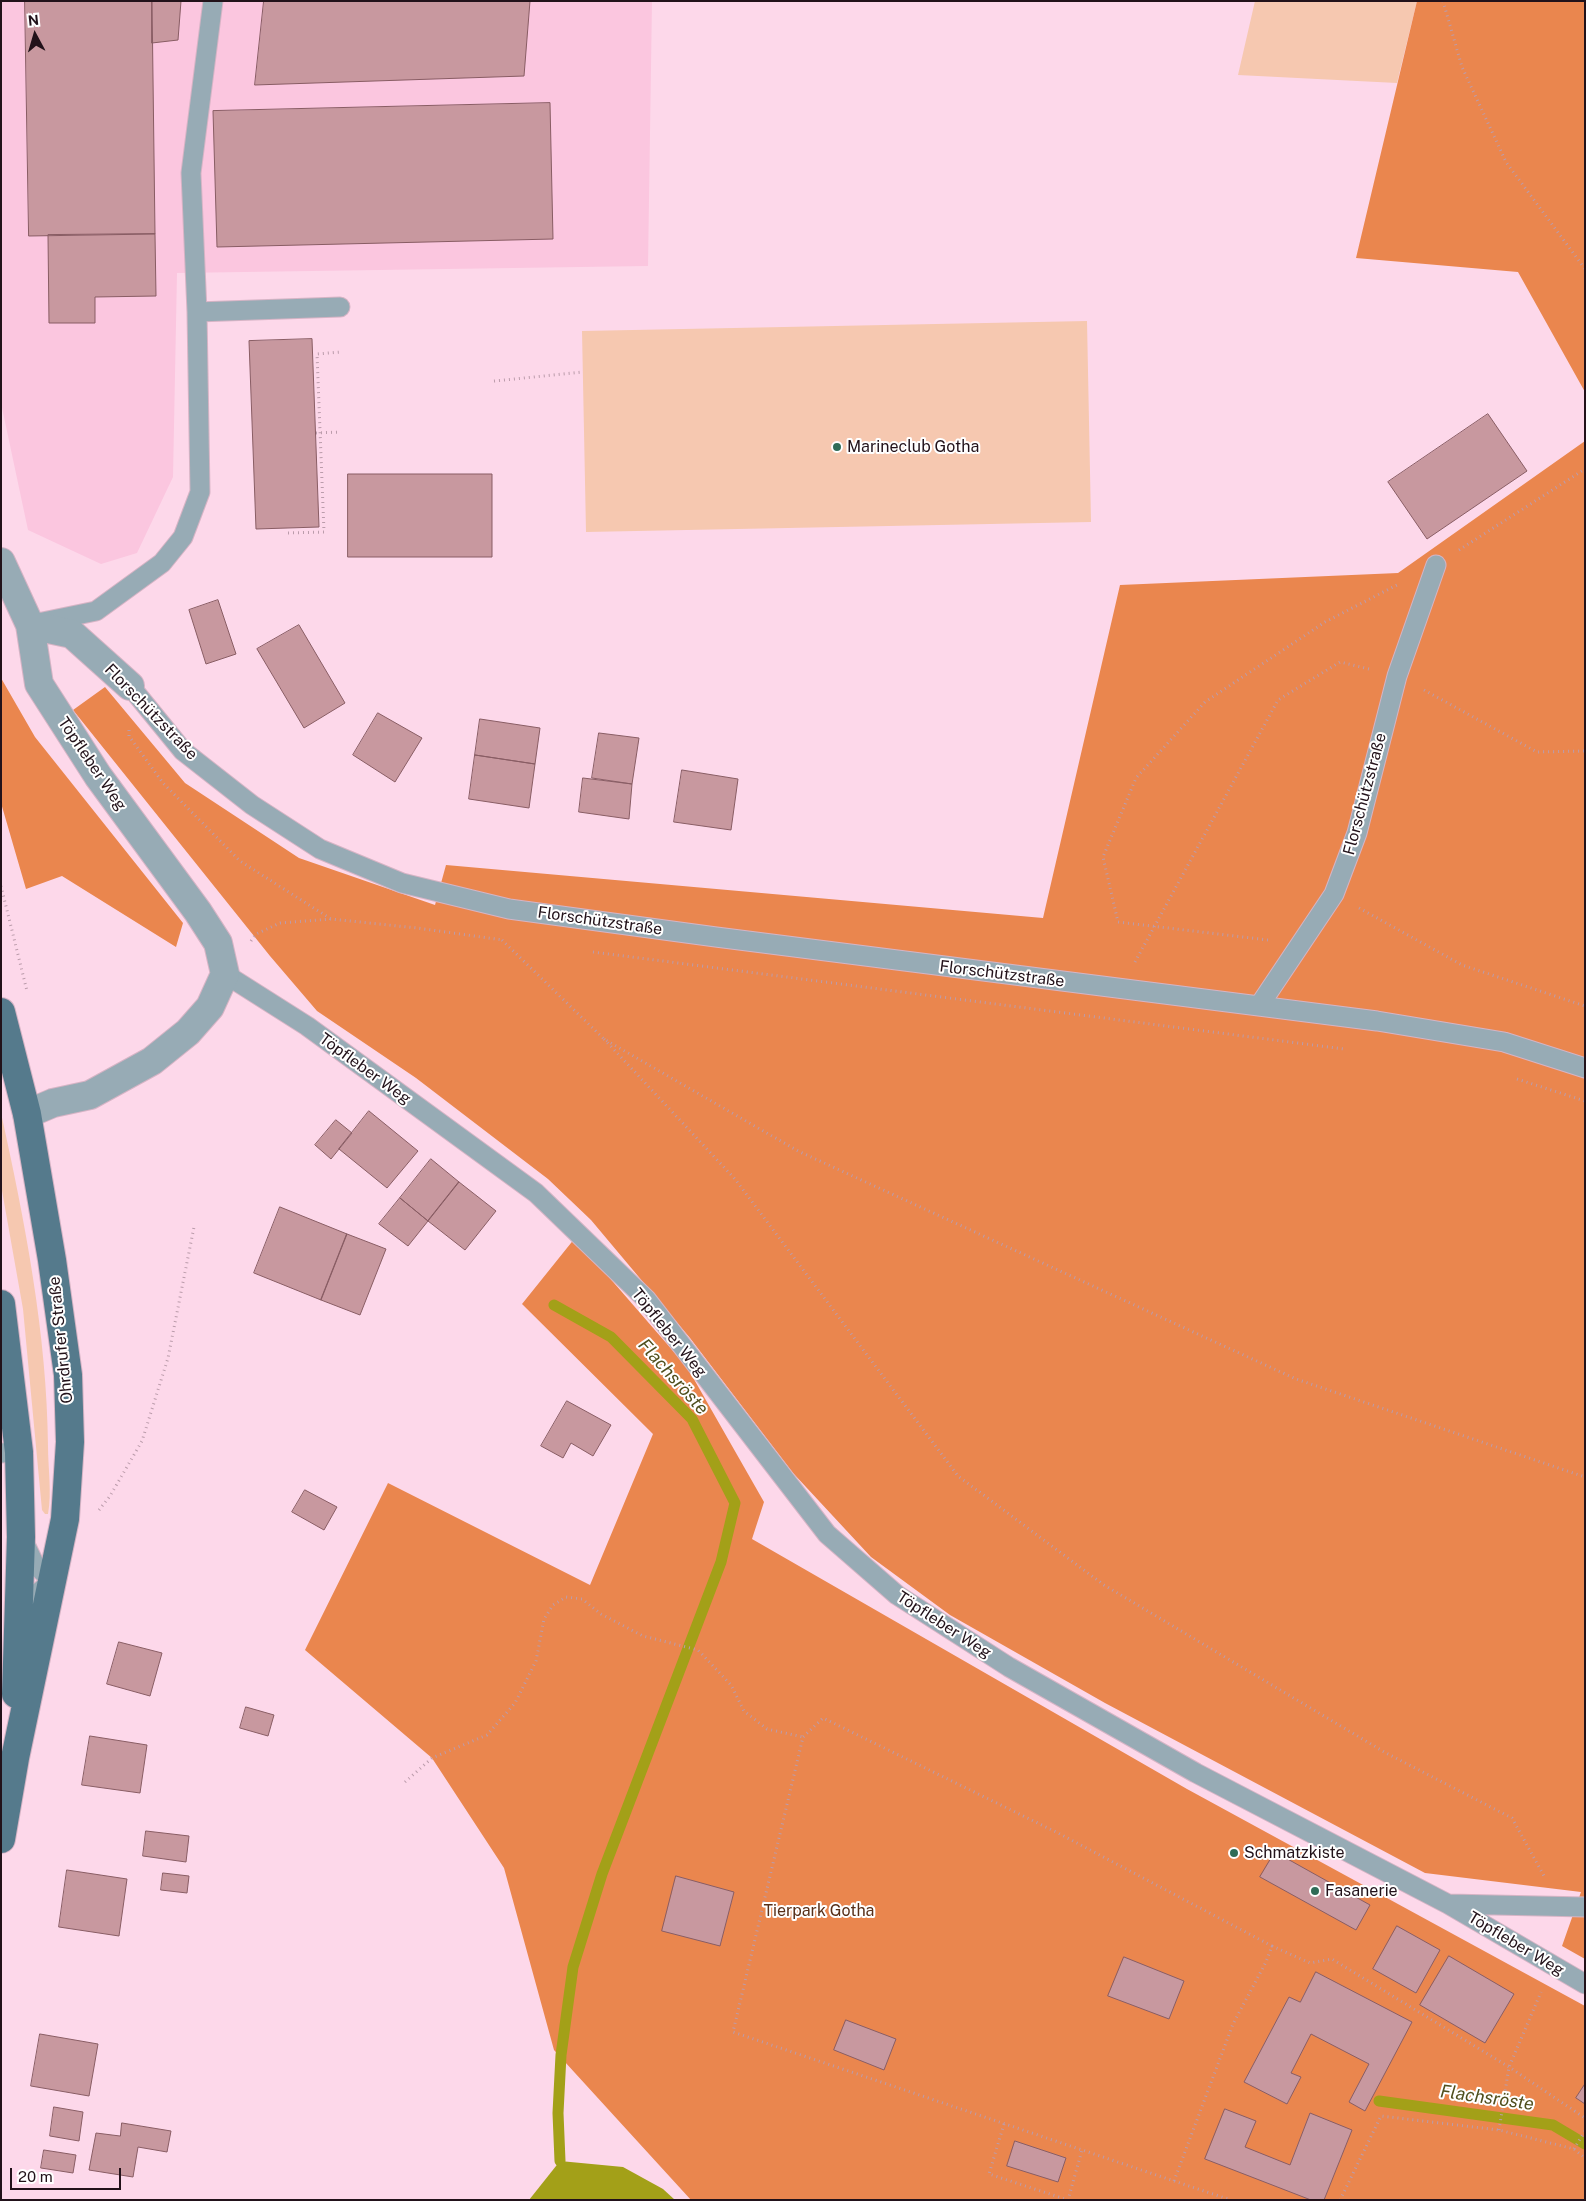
<!DOCTYPE html>
<html>
<head>
<meta charset="utf-8">
<style>
  body { margin:0 }
  #map { position:relative; width:1586px; height:2201px; overflow:hidden; background:#fdd8ea; font-family:"Public Sans",sans-serif }
  canvas { display:block }
  .frame { position:absolute; inset:0; border:2px solid #22121a; pointer-events:none }
  .north { position:absolute; left:10px; top:10px; width:50px; height:50px; -webkit-text-stroke:4px #fff; paint-order:stroke; rotate:354deg; font-size:14px; font-weight:700; line-height:20px; text-align:center; color:#22121a }
  .north::after { content:''; display:block; margin:auto; width:18px; height:22px; background:#22121a; clip-path:polygon(50% 0,100% 100%,50% 72%,0 100%) }
  .scale { position:absolute; left:10px; top:2168px; width:111px; height:22px; box-sizing:border-box; border:2px solid #22121a; border-top:0; padding-left:6px; font-size:15px; line-height:18px; white-space:nowrap; color:#22121a; -webkit-text-stroke:4px #fff; paint-order:stroke }
</style>
</head>
<body>
<div id="map">
<canvas width="1586" height="2201"></canvas>
<div class="frame"></div>
<div class="north">N</div>
<div class="scale">20 m</div>
</div>
<script>
const g = document.querySelector('canvas').getContext('2d');
g.lineJoin = 'round';
function paint(path, color) { g.fillStyle = color; g.fill(path, 'evenodd'); }
function stroke(path, color, width, dash) { g.strokeStyle = color; g.lineWidth = width; g.lineCap = dash ? 'butt' : 'round'; g.setLineDash(dash || []); g.stroke(path); }
function drawText(font, color, halo, rows, align = 'center') {
  g.font = font + ' "Public Sans",sans-serif'; g.lineWidth = 4; g.setLineDash([]); g.textBaseline = 'middle'; g.strokeStyle = halo; g.fillStyle = color; for (const [text, x, y, turn = 0] of rows) {
    g.save(); g.translate(x, y); g.rotate((+turn || 0) * Math.PI / 180); g.textAlign = isNaN(turn) ? turn : align; if (halo) g.strokeText(text, 0, 0); g.fillText(text, 0, 0); g.restore();
  }
}
const built = new Path2D(`
  M1,1H652L648,266L177,273L173,477L137,553L101,564L28,530L1,403Z`);
const green = new Path2D(`
  M1255,1H1417L1397,83L1238,75Z
  M1087,321L1091,522L586,532L582,331Z
  M1,1113C25,1222 47,1334 48,1446C48,1468 52,1493 48,1514H45L42,1510L23,1309L1,1185Z`);
const forest = new Path2D(`
  M1417,1H1585V392L1518,272L1356,258Z
  M1585,441V1959L1562,1946L1581,1892L1425,1873L1105,1703L950,1615L871,1557L793,1473L690,1338L591,1220L548,1179L416,1078L317,1011L270,956L73,710L105,687L185,783L299,858L435,905L446,865L1043,918L1120,585L1398,573Z
  M1,678L35,737L183,923L176,947L62,876L26,889L1,803Z
  M575,1238L687,1367L764,1502L752,1539L1187,1789L1585,2006V2200H691L554,2050L504,1868L432,1758L305,1650L388,1483L590,1585L653,1434L522,1304Z`);
const water = new Path2D(`
  M560,2161L623,2167L663,2189L675,2200H529Z`);
const stream = new Path2D(`
  M554,1305L611,1337L692,1419L735,1503L721,1562L602,1874L573,1967L561,2055L558,2113L560,2161
  M1379,2101L1553,2125L1585,2144`);
const building = new Path2D(`
  M25,1H152L155,234L29,236Z
  M152,1H181L178,40L152,43Z
  M264,1H530L524,76L255,85Z
  M550,103L553,239L217,247L213,111Z
  M155,234L156,296L95,297V323H49L48,235Z
  M312,339L319,527L256,529L249,341Z
  M1488,414L1527,471L1427,539L1388,482Z
  M348,474H492V557H348Z
  M218,600L236,654L206,664L189,610Z
  M299,625L345,703L304,728L257,649Z
  M378,713L422,738L395,782L353,755Z
  M480,719L540,728L535,764L475,755Z
  M599,733L639,738L632,784L592,778Z
  M475,755L535,764L529,808L469,799Z
  M682,770L738,779L731,830L674,822Z
  M583,778L632,784L629,819L579,812Z
  M369,1111L418,1151L387,1188L339,1149Z
  M336,1120L352,1133L331,1159L315,1145Z
  M431,1159L459,1182L428,1221L400,1198Z
  M459,1182L496,1211L465,1250L428,1221Z
  M400,1198L428,1221L408,1246L379,1224Z
  M280,1207L347,1234L321,1300L254,1273Z
  M347,1234L386,1249L360,1315L321,1300Z
  M567,1401L611,1425L593,1456L571,1443L563,1458L541,1446Z
  M305,1490L337,1507L324,1530L292,1512Z
  M119,1642L162,1653L150,1696L107,1684Z
  M246,1707L274,1715L268,1736L240,1728Z
  M90,1736L147,1745L140,1793L82,1785Z
  M146,1831L189,1836L186,1862L143,1856Z
  M1275,1852L1370,1905L1356,1930L1260,1877Z
  M67,1870L127,1879L119,1936L59,1927Z
  M163,1873L189,1876L187,1893L161,1890Z
  M676,1876L734,1892L720,1946L662,1931Z
  M1397,1926L1440,1950L1416,1993L1373,1969Z
  M1449,1956L1514,1994L1485,2043L1420,2005Z
  M1124,1957L1184,1981L1169,2019L1108,1996Z
  M1316,1972L1412,2022L1365,2111L1349,2102L1369,2064L1311,2034L1291,2073L1301,2077L1287,2104L1244,2082L1289,1997L1300,2002Z
  M846,2020L896,2039L884,2070L834,2050Z
  M40,2034L98,2044L89,2096L31,2086Z
  M1585,2084V2104L1576,2098Z
  M54,2107L83,2112L79,2141L50,2136Z
  M1225,2109L1256,2121L1245,2147L1290,2165L1310,2113L1352,2130L1324,2200H1311L1205,2159Z
  M122,2123L171,2131L167,2152L138,2147L133,2177L89,2170L96,2133L120,2136Z
  M1015,2141L1066,2158L1058,2182L1007,2166Z
  M44,2150L76,2155L73,2173L41,2168Z`);
const path = new Path2D(`
  M1443,1L1462,67L1506,162L1585,269
  M494,381L583,372
  M316,433L341,432
  M288,533L324,532L317,354L341,352
  M1459,550L1585,469
  M1424,690L1537,752L1585,751
  M129,730V736L163,783L240,861L331,919
  M1,886L27,991
  M1359,908L1462,965L1585,1006
  M502,940L604,1039L798,1151L1296,1379L1585,1477
  M1268,940L1118,922L1103,857L1136,778L1205,702L1325,622L1397,585
  M251,941L256,934L280,923L331,919L417,928L503,940
  M593,952L1344,1049
  M1135,962L1278,700L1340,662L1369,669
  M604,1039L735,1179L958,1476L1104,1585L1386,1753L1512,1818L1544,1876
  M1517,1079L1585,1101
  M99,1510L110,1496L142,1441L168,1358L194,1227
  M405,1782L432,1758L487,1735L515,1703L536,1661L544,1619L553,1605L566,1597L582,1599L601,1614L643,1636L698,1650L731,1685L744,1711L767,1729L803,1737
  M1272,1946L1310,1963L1332,1959L1509,2067L1585,2118
  M1004,2124L989,2174L1068,2200L1082,2150
  M1499,2130L1509,2067L1541,1992
  M1574,2149L1585,2131
  M1174,2181L1233,2024L1266,1962L1272,1946L1058,1833L823,1718L803,1737L733,2032L1174,2181L1231,2200
  M1340,2200L1381,2116L1499,2130L1574,2149L1585,2158`);
const service = new Path2D(`
  M197,312L340,307
  M38,623L96,611L162,563L183,537L200,492L197,312L191,173L213,1
  M130,686L183,751L252,805L320,849L402,883L509,909L716,937L1377,1021L1504,1042L1585,1068
  M225,974L307,1026L536,1193L646,1299L827,1534L897,1595L1009,1667L1196,1773L1448,1904L1585,1984
  M1259,1006L1334,894L1357,833L1397,676L1436,565
  M1,1453L19,1452
  M18,1619L39,1592L53,1581L35,1565L23,1540
  M1449,1904L1585,1907`);
const minor = new Path2D(`
  M1,562L30,625L39,684L98,776L198,912L218,943L225,974L210,1007L188,1032L152,1061L90,1095L53,1103L27,1114
  M30,625L72,634L130,686`);
const primary = new Path2D(`
  M1,1012L27,1114L52,1260L68,1375L70,1442L65,1519L15,1758L1,1839
  M1,1304L19,1452L21,1537L16,1694`);
const markers = [
  [837,447,5,"#2f6c57"],
  [1234,1853,5,"#2f6c57"],
  [1315,1891,5,"#2f6c57"]
];
const poiNames = [
  ["Marineclub Gotha",847,447],
  ["Schmatzkiste",1244,1853],
  ["Fasanerie",1325,1891]
];
const streetNames = [
  ["Florschützstraße",151,712,46],
  ["Töpfleber Weg",92,764,56],
  ["Florschützstraße",1365,794,-75],
  ["Florschützstraße",600,921,8],
  ["Florschützstraße",1002,974,7],
  ["Töpfleber Weg",365,1069,36],
  ["Töpfleber Weg",669,1333,51],
  ["Ohrdrufer Straße",61,1340,-96],
  ["Töpfleber Weg",944,1625,33],
  ["Töpfleber Weg",1516,1944,31]
];
const parkNames = [
  ["Tierpark Gotha",819,1911]
];
const waterNames = [
  ["Flachsröste",673,1377,48],
  ["Flachsröste",1487,2098,8]
];
paint(built, '#fbc6df');
paint(green, '#f6c8b0');
paint(forest, '#ea864e');
paint(water, '#a3a018');
stroke(stream, '#a3a018', 11);
paint(building, '#c8989f');
stroke(building, '#895d64', 1);
stroke(service, '#d6b4c5', 21);
stroke(minor, '#d6b4c5', 30);
stroke(primary, '#d6b4c5', 30);
stroke(path, '#bb9cab', 3, [1, 4]);
stroke(service, '#97abb5', 19);
stroke(minor, '#97abb5', 28);
stroke(primary, '#557a8c', 28);
for (const [x, y, r, color] of markers) { const dot = new Path2D(); dot.arc(x, y, r, 0, 2 * Math.PI); g.fillStyle = color; g.fill(dot); stroke(dot, '#fff', 2); }
drawText('16px', '#22121a', '#fff', poiNames, 'left');
drawText('16px', '#22121a', '#fff', streetNames);
drawText('16px', '#582f18', '#fff', parkNames);
drawText('italic 18px', '#504f1e', '#fff', waterNames);
</script>
</body>
</html>
